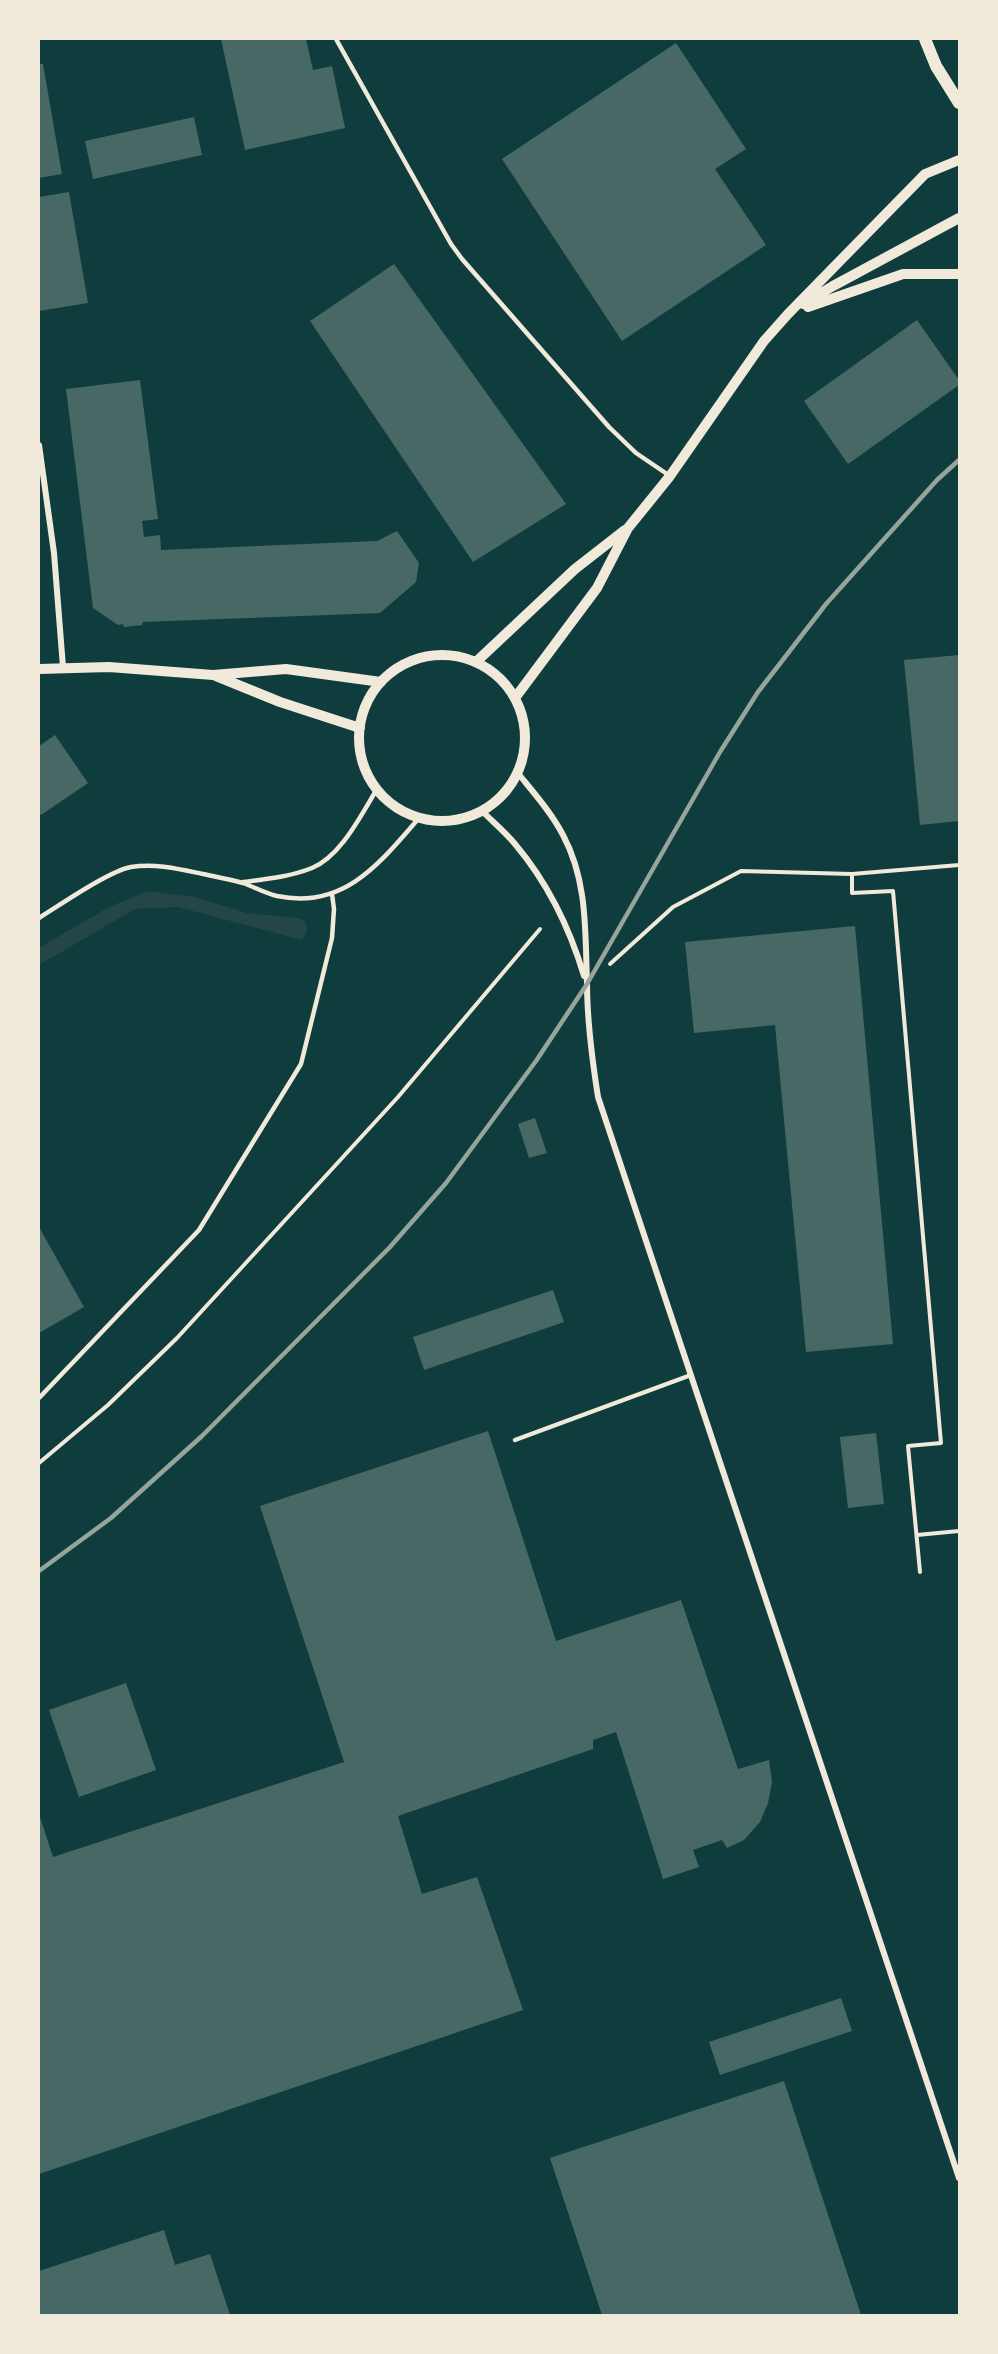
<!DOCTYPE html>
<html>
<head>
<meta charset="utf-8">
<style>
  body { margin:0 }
  #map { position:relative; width:998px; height:2354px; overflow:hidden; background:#0f3d3e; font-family:"PT Sans",sans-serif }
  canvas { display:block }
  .frame { position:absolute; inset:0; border:40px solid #f1e9da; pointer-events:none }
</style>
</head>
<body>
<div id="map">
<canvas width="998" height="2354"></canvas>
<div class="frame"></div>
</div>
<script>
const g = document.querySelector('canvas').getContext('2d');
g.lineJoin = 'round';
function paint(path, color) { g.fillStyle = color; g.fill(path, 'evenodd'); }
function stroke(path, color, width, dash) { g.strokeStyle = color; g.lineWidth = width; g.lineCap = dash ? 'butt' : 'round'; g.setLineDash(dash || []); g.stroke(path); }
const green = new Path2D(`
  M148,891L196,897L246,913L298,918L306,922L307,931L302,940L178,907L135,909L39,965V948L109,907Z`);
const building = new Path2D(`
  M221,39H306L313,70L332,66L345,128L245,150Z
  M676,43L746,149L715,169L766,245L622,341L502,159Z
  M39,64H43L62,174L39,178Z
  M194,117L202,155L93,179L85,141Z
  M69,192L88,303L39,311V197Z
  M394,264L566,504L473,562L310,321Z
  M917,320L959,380V385L848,464L804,401Z
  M140,380L158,519L142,521L144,537L160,535L161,550L377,541L397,531L419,563L416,582L380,613L143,622L142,625L124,627L123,624L118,625L93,608L66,389Z
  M959,655V821L920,825L904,660Z
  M55,735L88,783L41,815L39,812V746Z
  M855,926L893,1344L806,1352L775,1025L694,1033L685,942Z
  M535,1118L547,1153L529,1158L518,1124Z
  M39,1227L84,1307L39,1333Z
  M553,1290L564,1322L424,1370L413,1337Z
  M488,1431L556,1641L681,1600L738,1769L769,1760L772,1782L768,1803L760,1822L744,1840L727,1848L722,1840L693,1850L699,1867L663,1879L616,1732L593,1740V1749L398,1816L422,1894L477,1877L523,2010L39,2174V1814L53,1857L344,1762L260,1506Z
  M876,1433L884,1504L848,1508L840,1437Z
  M126,1683L156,1770L79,1797L49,1710Z
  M841,1998L852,2031L720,2075L709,2042Z
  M784,2081L861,2315H602L550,2158Z
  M164,2230L175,2265L210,2254L230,2315H39V2271Z`);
const path = new Path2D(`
  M852,874V893L893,891L941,1443L908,1446L920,1572
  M610,964L673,907L741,871L852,874L959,865
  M39,1463L108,1405L177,1338L398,1097L540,929
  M917,1535L959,1531`);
const service = new Path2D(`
  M336,39L451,244L462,259L609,427L636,453L670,476
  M243,882C266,879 289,877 312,868C341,856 361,815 377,789
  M39,918C60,905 109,871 131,867C155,863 179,869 203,874C216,877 230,879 243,883C254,887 265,893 277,896C344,910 380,863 419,818
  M39,1398L199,1230L301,1064L332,938L334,909L332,894
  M515,1440L691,1375`);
const minor = new Path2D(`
  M39,445L54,553L63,667
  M517,772C533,792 551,812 563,835C588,882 585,932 587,983C587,1021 592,1059 598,1097L959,2178
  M482,811C493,822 505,832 515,844C547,882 570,929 584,976`);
const tertiary = new Path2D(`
  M803,304L833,286L959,218
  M808,307L903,274H959
  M359 738a83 83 0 1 1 166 0a83 83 0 1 1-166 0Z
  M476,662L575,569L625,530
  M39,669L109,667L213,675L286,669L381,682
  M216,676L280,702L360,728
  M515,698L597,588L628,528L670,476L764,341L788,314L925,174L959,160`);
const secondary = new Path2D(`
  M925,39L936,66L959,103`);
const rail = new Path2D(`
  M39,1571L111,1518L202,1436L390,1247L446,1183L536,1061L587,984L720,752L758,692L826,604L937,480L959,460`);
paint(green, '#244646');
paint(building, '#486865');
stroke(path, '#f1e9da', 4);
stroke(service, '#f1e9da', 4.5);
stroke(minor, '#f1e9da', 6);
stroke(tertiary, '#f1e9da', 10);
stroke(secondary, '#f1e9da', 12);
stroke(rail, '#97a49c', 4.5);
</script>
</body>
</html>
